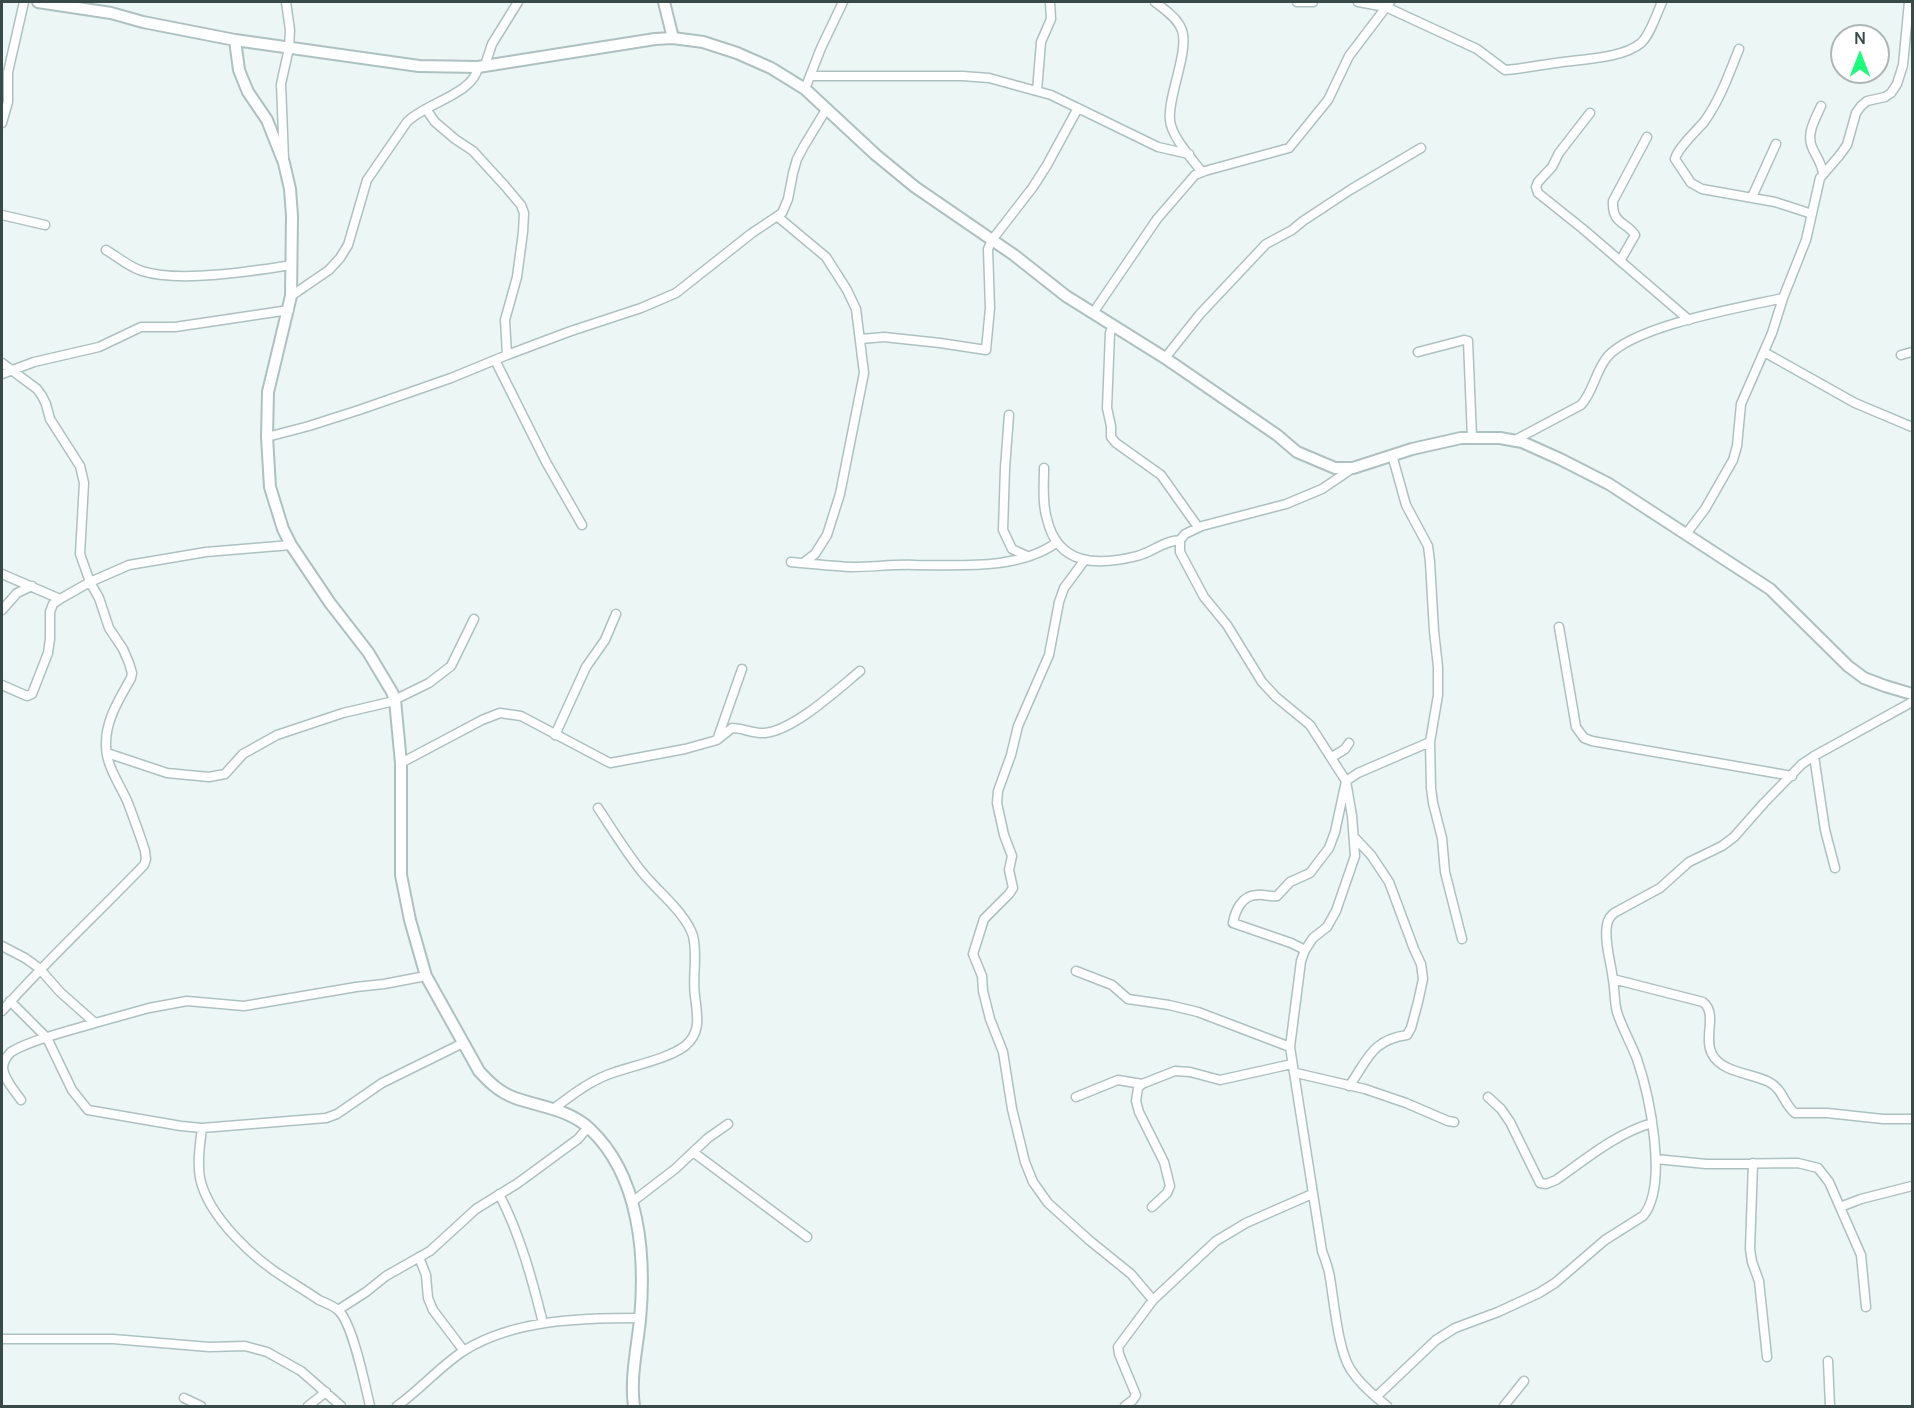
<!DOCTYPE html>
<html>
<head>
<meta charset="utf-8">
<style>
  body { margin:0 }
  #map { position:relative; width:1914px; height:1408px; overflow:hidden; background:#ebf6f5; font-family:Manrope,sans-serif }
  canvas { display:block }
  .frame { position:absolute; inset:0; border:3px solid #384a48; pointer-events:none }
  .north { position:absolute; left:1830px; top:24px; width:60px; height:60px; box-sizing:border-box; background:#fff; border:2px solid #afb7b6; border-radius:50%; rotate:0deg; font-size:16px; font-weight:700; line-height:24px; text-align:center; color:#384a48 }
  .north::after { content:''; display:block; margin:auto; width:21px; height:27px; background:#1afd7b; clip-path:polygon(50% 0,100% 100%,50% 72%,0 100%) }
</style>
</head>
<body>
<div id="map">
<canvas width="1914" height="1408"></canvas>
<div class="frame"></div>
<div class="north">N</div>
</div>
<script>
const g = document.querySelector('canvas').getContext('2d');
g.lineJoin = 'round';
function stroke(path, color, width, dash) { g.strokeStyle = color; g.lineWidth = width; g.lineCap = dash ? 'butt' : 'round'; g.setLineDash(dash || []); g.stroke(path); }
const minor = new Path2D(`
  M1155,2C1164,9 1176,17 1181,28C1191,48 1167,97 1170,120C1171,136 1192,159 1202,172
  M1297,2H1313
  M1358,2L1386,7L1477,49L1505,70C1522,69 1539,65 1556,63C1580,59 1622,59 1641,43C1650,35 1657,13 1662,2
  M1739,49C1729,74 1720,100 1704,122C1696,131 1677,149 1675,159L1691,183L1702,189L1775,202L1812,214
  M485,65L492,44L518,2
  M810,76H962L989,78L1051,95L1158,147L1189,154
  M805,89L821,48L843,2
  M1037,91L1041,42L1051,19L1050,2
  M1821,106C1816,118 1806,133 1812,147C1816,157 1822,163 1823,174
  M426,109L435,122L455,139L473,151L505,186L521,205L524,213L523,232L517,277L505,320L507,355
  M1590,113L1559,153L1552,167L1538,182L1536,187L1538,193L1583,229L1689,320
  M2,123L8,102V72L24,2
  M284,159L281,84L289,48L290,30L286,2
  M1752,197L1776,144
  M2,215L45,225
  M778,217L826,257L847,290L856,309L864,373L840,494L827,535L815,554L803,563
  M106,250C118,257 129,267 142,271C179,283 254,271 292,265
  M1620,261L1635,235C1626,221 1612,225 1613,201L1647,137
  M291,296L329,270L340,258L348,245L367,180L407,122C425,103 474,94 478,67
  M1093,313L1157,219L1195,175L1205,171L1289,148L1328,100L1349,56L1390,2
  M1113,325L1110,333L1107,408L1111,426V437L1116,443L1161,475L1198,527
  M861,339L884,337L940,343L986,350L990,308L988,249L992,240L1033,187L1047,165L1078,108
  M1418,352L1464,340L1468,341L1472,438
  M1764,352L1855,403L1912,427
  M1901,355L1912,352
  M1165,358L1200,314L1266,244L1292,230L1303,221L1350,190L1421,148
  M495,360L546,462L582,525
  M2,363L37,389L42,396L46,404L50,419L80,466L84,483L80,554L90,582L99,598L109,628L123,649L129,663L132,673L131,678C120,698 106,719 106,743C105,765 120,784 128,803C134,819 140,835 145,851L146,859L144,865C97,914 47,960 2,1011
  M2,374L34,362L99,347L141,327H175L289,310
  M1009,415L1005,468L1003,530L1012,549L1027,556
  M267,437L309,426L359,410L451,378L507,355L571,331L641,308L676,293L752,233L782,213L788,199L793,173L797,159L804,146L827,108
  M1515,440L1581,405C1594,391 1595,371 1608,356C1637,325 1739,308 1783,298
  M1392,455L1406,505L1428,546L1430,562L1434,631L1438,667V695L1430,742L1431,788L1433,803L1442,838L1445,872L1462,939
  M1044,468C1044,485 1042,503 1047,519C1058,566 1098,566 1137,556C1153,552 1163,541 1180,540
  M1353,468L1322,489L1286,504L1202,526L1185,534L1180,540V552L1204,597L1227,625L1262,682L1276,697L1310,725L1346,781L1352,816L1355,856L1336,911L1327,927L1313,938L1305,950L1301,961L1290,1047L1322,1251C1325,1259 1329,1269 1330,1278C1334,1301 1338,1351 1351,1370C1360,1384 1374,1396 1387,1406
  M1686,534L1705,509L1733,460L1737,446L1741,404L1772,333L1783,298L1806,240L1820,178L1839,156L1847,145L1856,113L1861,106L1867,101L1885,97L1891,93L1897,84L1903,65L1909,2
  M1084,561L1064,588L1059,602L1049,655L1018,726L1011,755L998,791L997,803L1004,835L1012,856L1009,870L1013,888L1009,894L984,919L973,954L982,976L983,991L990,1019L1003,1052L1012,1109L1025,1162L1033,1182L1048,1203L1089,1240L1131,1274L1153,1300
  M791,562C811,564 831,566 851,567C873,567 895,564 916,565C960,565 1018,570 1056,543
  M2,574L60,599
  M2,610L17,593L32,586
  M1559,627L1576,727L1584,738L1592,741L1792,776
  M2,685L27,696L32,694L48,653L50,639V612L53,604L60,599L90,582L129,565L206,552L291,545
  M555,735L586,667L605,640L616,614
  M717,740L742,669
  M107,753L167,773L209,777L225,774L243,754L277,735L343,713L390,702L429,683L451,666L474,619
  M1814,756L1825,830L1835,868
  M1332,757L1345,749L1349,743
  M401,763L482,720L500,713L521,716L610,763L685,749L717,740L732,728C743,728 754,734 765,733C794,730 837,690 860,671
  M2,946L25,958L39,968L60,992L95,1023L149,1008L187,1001L244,1006L356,987L384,984L426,976
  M1305,950L1291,943L1233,923C1235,911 1242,895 1257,895C1264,894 1270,897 1277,896L1290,882L1310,873L1329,848L1335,832L1346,781L1358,773L1430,742
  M1076,971L1112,985L1128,999L1169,1005L1198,1012L1290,1047
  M1613,979L1703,1002C1718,1014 1703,1037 1712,1054C1722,1073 1752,1073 1769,1082C1783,1089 1784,1105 1795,1113H1827L1883,1119H1912
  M10,1001L47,1038L72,1090L88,1110L181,1126L202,1128L326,1118L337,1114L382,1083L463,1043
  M1296,1073L1365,1089L1406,1103L1448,1121L1454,1122
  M1349,1086C1368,1060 1371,1040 1407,1035L1411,1028L1418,1002L1423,979L1421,964L1414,949L1389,882L1371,855L1355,838
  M1076,1097L1118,1080L1142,1084
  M1488,1097L1501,1109L1510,1122L1540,1183L1546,1184L1556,1180C1586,1159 1617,1133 1652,1123
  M21,1100C15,1091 4,1080 3,1068C3,1062 7,1056 11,1052C30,1040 72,1030 95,1023
  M553,1109C571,1096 587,1083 607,1075C630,1066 666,1060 685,1046C702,1032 697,1015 695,996C692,977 698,955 693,936C686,913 657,891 642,872C626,852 612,829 598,808
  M202,1128C200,1144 197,1162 200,1178C208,1217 255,1260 288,1280C299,1287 309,1293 319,1300C326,1303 334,1306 339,1311C353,1325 365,1385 370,1406
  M693,1152L807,1237
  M1656,1159L1706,1164L1798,1163L1818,1168L1829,1182L1861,1255L1866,1307
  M1753,1163L1750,1249L1752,1262L1759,1281L1767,1357
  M499,1194C520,1234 532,1279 543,1323
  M632,1202L675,1169L708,1138L728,1124
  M1152,1207L1167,1193L1170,1186L1164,1162L1139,1112L1136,1101L1138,1088L1142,1084L1175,1071L1190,1072L1220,1080L1292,1064
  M1840,1207L1861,1199L1912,1186
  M419,1257L426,1275L428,1298L433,1310L464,1351
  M338,1310L366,1292L386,1276L430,1251L476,1209L518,1183L578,1139L588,1127
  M2,1339H113L209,1347L245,1346L267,1352L301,1371L341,1406
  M1828,1361L1830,1406
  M1376,1397L1436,1340L1455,1328L1498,1312L1539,1293L1555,1283L1605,1240L1643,1216C1669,1185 1649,1094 1637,1059C1631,1043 1622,1028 1617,1012C1614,1001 1615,990 1613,980C1611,962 1604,942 1607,925C1608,919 1610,917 1614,913L1660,888L1689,862L1722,846L1734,837L1764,803L1802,764L1814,756L1912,702
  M184,1398L201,1406
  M308,1406L326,1392
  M397,1406C421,1389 440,1366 465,1350C516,1319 582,1318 640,1318
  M1125,1406L1133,1400L1136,1395L1119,1354L1118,1347L1153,1300L1216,1241L1246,1223L1312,1194
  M1504,1406L1524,1381`);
const tertiary = new Path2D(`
  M38,2L111,13L143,22L235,40L419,66L478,67L655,39L673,38L703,42L737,53L771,68L805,89L876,155L915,187L1014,255L1066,296L1165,358L1277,435L1297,452L1335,468H1353L1412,449L1461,438H1500L1522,442L1560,459L1609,484L1770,589L1848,666L1864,678L1885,686L1912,694
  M664,2L673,38
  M235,40L239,70L243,80L248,92L267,120L284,163L290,189L292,216L291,296L268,392L267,437L270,487L283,529L291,545L330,603L368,652L392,692L395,700L401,763V875L410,920L426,976L479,1071C489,1082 499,1092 515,1098C540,1107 569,1109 590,1129C640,1176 646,1256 640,1320C637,1348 630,1379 634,1406`);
stroke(minor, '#adc2c0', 11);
stroke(tertiary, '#adc2c0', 14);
stroke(minor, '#fff', 8);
stroke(tertiary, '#fff', 10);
</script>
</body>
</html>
